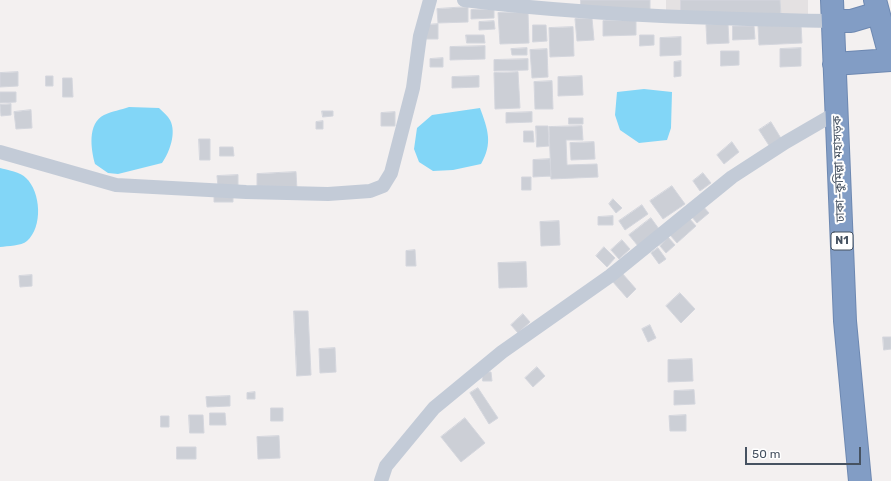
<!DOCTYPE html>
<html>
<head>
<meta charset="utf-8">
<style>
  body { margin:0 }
  #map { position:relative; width:891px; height:481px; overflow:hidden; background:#f3f0f0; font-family:Rubik,sans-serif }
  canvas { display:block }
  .scale { position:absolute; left:745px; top:447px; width:116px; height:18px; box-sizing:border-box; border:2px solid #465261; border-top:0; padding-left:5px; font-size:12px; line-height:14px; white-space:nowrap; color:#465261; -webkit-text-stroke:3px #fff; paint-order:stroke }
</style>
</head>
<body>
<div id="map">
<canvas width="891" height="481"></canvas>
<div class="scale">50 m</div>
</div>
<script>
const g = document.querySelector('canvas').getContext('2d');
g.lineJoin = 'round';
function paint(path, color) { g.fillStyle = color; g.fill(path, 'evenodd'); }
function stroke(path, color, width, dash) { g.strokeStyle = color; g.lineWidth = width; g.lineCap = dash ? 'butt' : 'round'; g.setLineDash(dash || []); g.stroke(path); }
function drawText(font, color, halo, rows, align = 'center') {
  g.font = font + ' Rubik,"Noto Sans Bengali",sans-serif'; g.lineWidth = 4; g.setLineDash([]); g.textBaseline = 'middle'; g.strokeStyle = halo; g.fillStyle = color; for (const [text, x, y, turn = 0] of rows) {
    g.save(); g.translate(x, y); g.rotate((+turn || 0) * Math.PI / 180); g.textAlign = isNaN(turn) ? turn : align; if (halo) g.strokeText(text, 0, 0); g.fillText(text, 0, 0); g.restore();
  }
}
const education = new Path2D(`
  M666,0H681V15L781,14L780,0H808V18L666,16Z`);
const water = new Path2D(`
  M644,89L672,92L671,128L667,140L639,143L620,130L615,115L617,92Z
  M129,107L159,108C163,112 168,116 170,120C177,133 169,153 162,163L118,174L108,173L95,164C91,149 87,124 104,115C112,111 121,110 129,107Z
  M480,108C488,130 493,143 481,164L453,170L433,171L419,162L414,149L417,128L432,115Z
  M0,168C7,170 21,172 26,178C41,192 43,227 27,241C21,246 8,246 0,247Z`);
const building = new Path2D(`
  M581,0H650V10L581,11Z
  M681,0H780L781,15L681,16Z
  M468,7V22L438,23L437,9Z
  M494,9V18L471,19V10Z
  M528,12L529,43L500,44L498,13Z
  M592,18L594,40L577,41L575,19Z
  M636,20V35L603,36V21Z
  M494,21L495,29L479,30V22Z
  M438,24V39H426V25Z
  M728,24L729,43L707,44L706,25Z
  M801,24L802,43L759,45L758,26Z
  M533,25H546L547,41L533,42Z
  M733,26H754L755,39L733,40Z
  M573,27L574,56L550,57L549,28Z
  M466,35H484L485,43H467Z
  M640,35H654V45L640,46Z
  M681,37V55L660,56V38Z
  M485,46V59L450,60V47Z
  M527,48V55H512L511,49Z
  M801,48V66L780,67V49Z
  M547,49L548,77L532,78L530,50Z
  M721,51H739V65L721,66Z
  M443,58V67H430V59Z
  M528,59V70L494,71V60Z
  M681,61V76L674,77V62Z
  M18,72V86L0,87V73Z
  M518,72L520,108L495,109L494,73Z
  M46,76H53V86H46Z
  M479,76V87L452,88V77Z
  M582,76L583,95L558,96V77Z
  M63,78H72L73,97H63Z
  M552,81L553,109H535L534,82Z
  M0,92H16V102L0,103Z
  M11,104V115L1,116L0,105Z
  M31,110L32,128L16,129L14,112Z
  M322,111H333V116L323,117Z
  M395,112V126H381V113Z
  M532,112V122L506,123V113Z
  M569,118H583V124H569Z
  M323,121V129H316V122Z
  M771,122L782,140L770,147L759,130Z
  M536,126H548L549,146L537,147Z
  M582,126L583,140H566L567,165L597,164L598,177L551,179L549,127Z
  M524,131H533L534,142H524Z
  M199,139H210V160H200Z
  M594,142L595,159L571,160L570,143Z
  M732,142L739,152L724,164L717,155Z
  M220,147H233L234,156H220Z
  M550,159L551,176L533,177V160Z
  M296,172L297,190L257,191V174Z
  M703,173L711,183L700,191L693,181Z
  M238,175V186L218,187L217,176Z
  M522,177H531V190H522Z
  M672,186L685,204L663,219L650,201Z
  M233,194V202H214V195Z
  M613,199L622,208L616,213L609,204Z
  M642,205L648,214L625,230L619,221Z
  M702,205L709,213L697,223L691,216Z
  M613,216V225H598V217Z
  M651,218L659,229L638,246L629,235Z
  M689,218L696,226L677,243L670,235Z
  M559,221L560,245L541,246L540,222Z
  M668,237L675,245L666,253L660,246Z
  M622,240L630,249L619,259L611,250Z
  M604,247L615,258L607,267L596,256Z
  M658,248L666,259L659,264L651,253Z
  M415,250L416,266H406V251Z
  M526,262L527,287L499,288L498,263Z
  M622,273L636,289L627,298L613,282Z
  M32,275V286L20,287L19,276Z
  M680,293L695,309L681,323L666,306Z
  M294,311H308L311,375L297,376Z
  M523,314L530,322L518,333L511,325Z
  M650,325L656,338L648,342L642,329Z
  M883,337H891V349L884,350Z
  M335,348L336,372L320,373L319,349Z
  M692,359L693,381L668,382V360Z
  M537,367L545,376L533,387L525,378Z
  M482,372H491L492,381H483Z
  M478,388L498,418L489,424L470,393Z
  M694,390L695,404L674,405V391Z
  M255,392V399H247V393Z
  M230,396V406L207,407L206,397Z
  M271,408H283V421H271Z
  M210,413H225L226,425H210Z
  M189,415H203L204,433H190Z
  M686,415V431H670L669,416Z
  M161,416H169V427H161Z
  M465,418L485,443L461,462L441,437Z
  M279,436L280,458L258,459L257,437Z
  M177,447H196V459H177Z`);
const street = new Path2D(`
  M464,0C587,15 709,19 833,21
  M0,152L116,185L246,192L328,194L370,191L383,186L391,173L413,88L420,36L430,0
  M381,481L386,466L434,408L502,352L610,276L732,177L786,142L836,113`);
const highway = new Path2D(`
  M832,0L845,321L860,481
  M875,0L891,60
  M833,21H851L878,13
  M834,64L891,60`);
const shields = [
  [842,241,22]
];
const shieldNames = [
  ["N1",842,241]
];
const streetNames = [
  ["ঢাকা–কুমিল্লা মহাসড়ক",839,169,-92]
];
paint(education, '#e4e1e2');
paint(water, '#82d6f7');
paint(building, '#cccfd6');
stroke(building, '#d4d6dd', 1);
stroke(highway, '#6d88b1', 24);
stroke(street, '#c3cbd7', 14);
stroke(highway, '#829dc5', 22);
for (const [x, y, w] of shields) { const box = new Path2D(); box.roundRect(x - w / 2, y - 9, w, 18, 3); g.fillStyle = '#fff'; g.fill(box); stroke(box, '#465261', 1); }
drawText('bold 11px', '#465261', null, shieldNames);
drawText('12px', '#465261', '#fff', streetNames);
</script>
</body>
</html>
